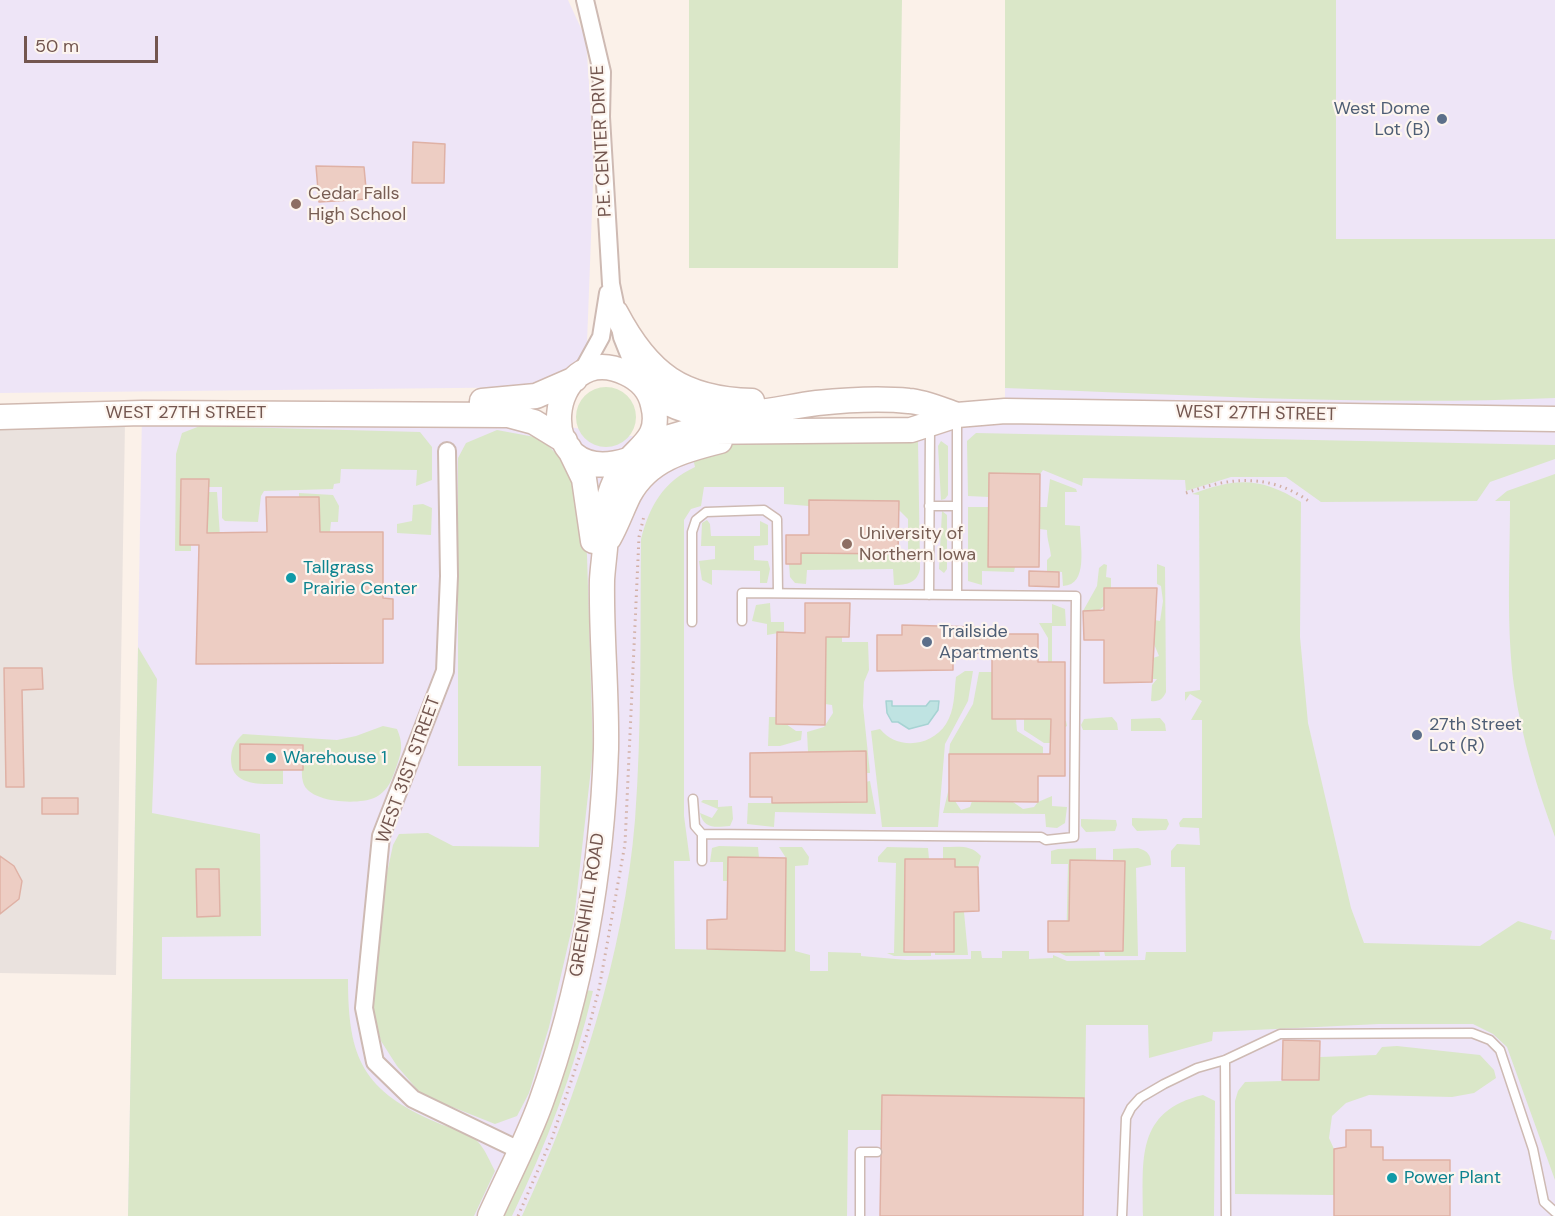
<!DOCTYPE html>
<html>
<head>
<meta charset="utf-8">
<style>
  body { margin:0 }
  #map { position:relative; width:1555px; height:1216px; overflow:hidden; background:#fbf1e9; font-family:"DM Sans",sans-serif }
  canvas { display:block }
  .scale { position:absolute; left:24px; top:36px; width:134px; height:27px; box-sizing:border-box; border:3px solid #73564f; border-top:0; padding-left:8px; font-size:18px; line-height:21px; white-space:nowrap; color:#73564f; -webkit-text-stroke:4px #fdf5ef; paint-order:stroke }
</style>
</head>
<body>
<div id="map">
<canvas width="1555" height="1216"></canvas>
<div class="scale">50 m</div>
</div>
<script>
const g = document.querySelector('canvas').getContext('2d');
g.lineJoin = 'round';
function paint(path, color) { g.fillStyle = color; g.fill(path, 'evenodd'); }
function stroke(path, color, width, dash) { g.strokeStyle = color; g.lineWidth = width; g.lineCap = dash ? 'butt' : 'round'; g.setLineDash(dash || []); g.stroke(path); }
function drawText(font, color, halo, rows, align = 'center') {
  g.font = font + ' "DM Sans",sans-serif'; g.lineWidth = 4.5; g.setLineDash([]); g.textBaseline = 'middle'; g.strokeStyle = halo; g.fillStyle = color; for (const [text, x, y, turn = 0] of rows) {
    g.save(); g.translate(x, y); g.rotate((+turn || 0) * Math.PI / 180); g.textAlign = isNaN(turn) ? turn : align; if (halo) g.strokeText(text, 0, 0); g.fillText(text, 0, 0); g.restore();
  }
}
const industrial = new Path2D(`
  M0,422H125L116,975L0,973Z`);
const education = new Path2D(`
  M0,0H568L586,39L594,158L587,343L575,369L546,387L0,393Z
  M1005,0H1555V1216H128L142,413L534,422L630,436L719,441L1005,410Z`);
const green = new Path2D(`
  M689,0H902L898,268H689Z
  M1005,0H1336V239H1555V398C1371,406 1188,395 1005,388Z
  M576 417a30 30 0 1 1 60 0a30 30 0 1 1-60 0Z
  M200,426L420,432L432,447V480L416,486L417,470L341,469L340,483L334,484L333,489L264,491L261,496L258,522L225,521L222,518V487H208V479H181L180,545H191V551H175L176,454L182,433Z
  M497,430L540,438L576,473L587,555L593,751L574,919L549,1027L529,1093L517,1116L495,1124L422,1095L397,1066L381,1041L370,1001L387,873L393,845L399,834L428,833L453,846L539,847L541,766H458V458L466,443Z
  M976,433L1555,445V459L1490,482L1477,501L1321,502L1286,477H1231L1186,491L1185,480L1083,478L1082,486L1043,470L1040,474L989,475V497L968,496L967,441Z
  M915,436L918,441L920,569C917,583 907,585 894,585L893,569L807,570L806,584L795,583L790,577L789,564H801V545L809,553L898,554L908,557V519L899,510V501L810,500L809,506L784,504V487H704L701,506L691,509L684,520V816L690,861H674L675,949L785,951L786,858L779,847H802L809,857L808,865L795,866V951L810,955V971H828V952L861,953V956L907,960L971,959V951H981L982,958H1002V951H1029V959L1053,958V955L1067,961L1145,960L1146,952H1186L1185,867H1171V851L1177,844L1200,845L1199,828L1180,827L1179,823L1183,818H1202V720H1191L1202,701L1190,694L1185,701V692L1200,690L1199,495L1192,494C1235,478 1260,476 1301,502L1300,637L1308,723L1351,908L1364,943L1480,946L1518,921L1552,931L1550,939L1555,940V1180L1507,1047L1493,1034L1473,1024H1379L1213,1032L1212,1041L1149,1058L1148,1025H1086L1085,1098L882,1095V1130H848L847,1216H522C579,1095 624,954 635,820C642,727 640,632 641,539C650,505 663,482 695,467L692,454L667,442Z
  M941,441L948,446V495L945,499L941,500L938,446Z
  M1555,474V837C1537,788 1522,739 1514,686C1506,626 1510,562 1510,501H1495L1507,491Z
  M1050,479L1076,489L1077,492H1065V525L1080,526C1080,545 1089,585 1063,586L1062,572L1047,571V560L1051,556C1050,546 1047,540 1047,530L1040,529V507H1047Z
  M208,492H217L221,551L198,550L199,545H207Z
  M299,493L333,495L339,506L338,522H331L330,532H320L319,497H299Z
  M423,504L432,508L431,535L397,533V524L412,521L413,505Z
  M968,507H989L988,567H1015L1014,572L982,571V585L968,581Z
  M942,511L947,515V569L944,573L939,569Z
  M707,520L710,524L711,536H760V521L768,525V545L754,546V560L768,561L770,569L767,583H760V571L712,570V585L702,580L699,561L715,559V546H701L702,523Z
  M1104,564L1107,565L1106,577L1111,578V588L1104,589V606L1099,610L1083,611L1097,586L1099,568Z
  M1157,564L1165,567L1166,692C1163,699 1159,702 1151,701L1152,685L1157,679H1152L1153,658L1159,656L1154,644L1155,620L1160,621L1163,601L1161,586L1157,584Z
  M770,603L771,622H784V632L767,635V624L752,621L756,605Z
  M1052,604L1065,609L1066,626H1052V662L1048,664V638L1039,623H1052Z
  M826,633L842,637V642H868L869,670L864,682L863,706L870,773H866V751L808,752L807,732L824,727L833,713L832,705L825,704Z
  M138,647L157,679L152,813L260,834L261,936L162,937V979H348C348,1059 363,1091 438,1123C449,1128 472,1133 479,1143C486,1151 490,1162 495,1171L474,1216H128Z
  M965,671H973L968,701L945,744L938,827H882L871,731L880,729C897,750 931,747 946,724C955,710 954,693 956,677Z
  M979,672H992V719H1016L1017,731L1043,747V772L1037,754H949L950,744L973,704Z
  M1038,712H1051V721H1066L1067,726L1061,729L1052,743H1044L1024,730V719H1037Z
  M769,717H776V724H786L796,731H802L801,740L780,746H768Z
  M1112,717L1117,723L1118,730H1083L1081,725L1084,719Z
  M1160,718L1165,724L1166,731H1131V719Z
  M383,726L397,729C403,743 402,751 397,765C392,779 389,791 374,798C358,805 308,803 303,782C300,771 304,756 303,745H240V770H283V784C262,784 231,787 231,759C231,749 235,741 243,734L337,740L356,736Z
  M870,781L876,814L775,812L774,827L747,824L748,803H772Z
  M949,788V801H955L961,810L970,807L972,801L1013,802L1023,809L1034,807L1038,802L1052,796V806L1067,807L1065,823L1057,828L1046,827L1045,814L943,813Z
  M703,800H718V807L732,806L733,819L730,826C717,827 704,830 700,813L712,818L718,809L701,802Z
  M1132,818L1167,819L1169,824L1166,830L1137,831L1132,825Z
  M1081,819L1116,820L1117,825L1115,831L1086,832L1081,826Z
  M719,846L758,847L759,858L728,857V881H723V862H710L712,848Z
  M887,847L928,848L929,859H905L904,952H931V956H894L887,953H894L896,863L878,862V857Z
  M943,847C957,847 971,844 981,856L978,867H963L964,912L968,955H935V952H954L955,859H943Z
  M1096,848V860H1070L1068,950L1099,951L1100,956H1066L1058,952L1066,951L1068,864H1051V851L1058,849Z
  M1138,848C1148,851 1151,855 1151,865L1136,868L1138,956H1105L1104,951L1123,950L1125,861L1113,860V849Z
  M586,990L593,991C575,1068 547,1144 512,1216H504L537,1141Z
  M1397,1046L1480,1055L1494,1070L1496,1078L1474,1093L1452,1097L1369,1095L1346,1103L1332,1116L1329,1138L1334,1149V1195L1235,1194V1101L1238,1091L1245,1082L1319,1080L1320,1057L1376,1055L1382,1047Z
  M1203,1095L1215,1101L1214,1216H1143C1143,1160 1135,1111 1203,1095Z`);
const water = new Path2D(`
  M886,701H892V706H926L930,701H939L938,710L928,724L909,729L898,722H892L887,713Z`);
const building = new Path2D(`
  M413,142L445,144L444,183H412Z
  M316,166L364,167L367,199L319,202Z
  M989,473L1040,474L1039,567H988Z
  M181,479H209L207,533L267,532L266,497H319L320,532H383V598L393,599V619H383V663L196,664L199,545H180Z
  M809,500L899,501L898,554L801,553V564H786V535H809Z
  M1029,571L1059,572V587L1029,586Z
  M1104,588H1157L1152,682L1104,683V640H1084L1083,611L1104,610Z
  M805,603H850L849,637H826L825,725L776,724L777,632L805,633Z
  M902,625L976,627V634H1038V662H1065V776H1038V802L949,801V754H1050L1051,719H992V653H953V670L877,671V635H902Z
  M4,668H42L43,689L22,690L24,787H6Z
  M240,744L303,745V770H240Z
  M866,751L867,802L772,803V797H750V753Z
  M42,798H78V814H42Z
  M0,856L14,866L22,881L19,899L0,914Z
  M728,857L786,858L785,951L707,949V920L727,919Z
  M905,859H955V867H978L979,911L954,912V952H904Z
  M1070,860L1125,861L1123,951L1048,952V921H1069Z
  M196,869H219L220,916L197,917Z
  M1283,1040L1320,1041L1319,1080H1282Z
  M882,1095L1084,1098L1083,1216H880Z
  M1346,1130H1371V1147H1383V1160H1450V1216H1334V1149L1346,1147Z`);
const path = new Path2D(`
  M1186,493C1230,477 1270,473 1310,502
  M518,1216L552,1138L587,1034L599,989L625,844L639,537L644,516`);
const lane = new Path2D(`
  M957,418V594
  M929,506H957
  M929,595L930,428
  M692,622V532L696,520L706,512L764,510L777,519L778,593
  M693,799L695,826L702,834V861
  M702,834L1041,837L1046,840L1074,837L1076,596L742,593V621
  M1225,1060L1226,1216
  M860,1216V1152H877
  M1122,1216L1126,1118L1131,1108L1140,1098L1164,1084L1197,1068L1225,1060L1280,1034L1472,1033L1490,1040L1500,1050L1533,1149L1544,1202L1555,1212`);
const street = new Path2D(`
  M585,0L602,72L601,117L611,284L622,337L640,382
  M580,375L601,337L608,293
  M447,451L449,576L445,671L381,836L364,1008L375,1062L413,1099L519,1150`);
const secondary = new Path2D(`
  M616,313C648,374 682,399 752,401
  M646,388C696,432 758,411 817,403C846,400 880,398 909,401C925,402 942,410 957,415
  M482,401L536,396L575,379
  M0,417L142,413L508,415L534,422L565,441
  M569,448L584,479L593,541
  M642,450L653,442L687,432L911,430L957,415L1005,411L1555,419
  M609,538C617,524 622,509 629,495C648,459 684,450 720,441
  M490,1216C507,1178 527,1141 541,1102C582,988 602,869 606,749C607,692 601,636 602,580C603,563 606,547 606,531C605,508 609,488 622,469C637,446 662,440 653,405C650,390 639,379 626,373C546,335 527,492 628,460`);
const markers = [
  [1442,119,6,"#5c6f8a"],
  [296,204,6,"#8d6e63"],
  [847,544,6,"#8d6e63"],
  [291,578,6,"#0f9aa8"],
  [927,642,6,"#5c6f8a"],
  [1417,735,6,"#5c6f8a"],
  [271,758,6,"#0f9aa8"],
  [1392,1178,6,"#0f9aa8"]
];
const serviceNames = [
  ["West Dome",1430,109,"right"],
  ["Lot (B)",1430,130,"right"],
  ["Trailside",939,632],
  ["Apartments",939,653],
  ["27th Street",1429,725],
  ["Lot (R)",1429,746]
];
const streetNames = [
  ["P.E. CENTER DRIVE",602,141,-93],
  ["WEST 27TH STREET",186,413],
  ["WEST 27TH STREET",1256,414,1],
  ["WEST 31ST STREET",409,770,-70],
  ["GREENHILL ROAD",588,905,-81]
];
const educationNames = [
  ["Cedar Falls",308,194],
  ["High School",308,215],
  ["University of",859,534],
  ["Northern Iowa",859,555]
];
const cultureNames = [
  ["Tallgrass",303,568],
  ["Prairie Center",303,589],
  ["Warehouse 1",283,758],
  ["Power Plant",1404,1178]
];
paint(industrial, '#eae2de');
paint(education, '#eee5f7');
paint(green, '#dae7c8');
paint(water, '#bfe3e2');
stroke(water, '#a6d3d3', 1.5);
paint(building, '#edcdc3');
stroke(building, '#dfb1a5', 1.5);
stroke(lane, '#cebab3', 11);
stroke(street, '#cebab3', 20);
stroke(secondary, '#d0b9b0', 27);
stroke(path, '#d2b0a6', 3, [1.5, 4.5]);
stroke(lane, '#fff', 8);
stroke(street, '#fff', 16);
stroke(secondary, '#fff', 24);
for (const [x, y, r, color] of markers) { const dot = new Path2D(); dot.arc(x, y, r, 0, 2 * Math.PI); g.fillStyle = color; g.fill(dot); stroke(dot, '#fdf5ef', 2); }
drawText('18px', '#4e5e75', '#fdf5ef', serviceNames, 'left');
drawText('18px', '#73564f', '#fdf5ef', streetNames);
drawText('18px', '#785e54', '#fdf5ef', educationNames, 'left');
drawText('18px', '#0d838f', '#fdf5ef', cultureNames, 'left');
</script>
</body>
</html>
